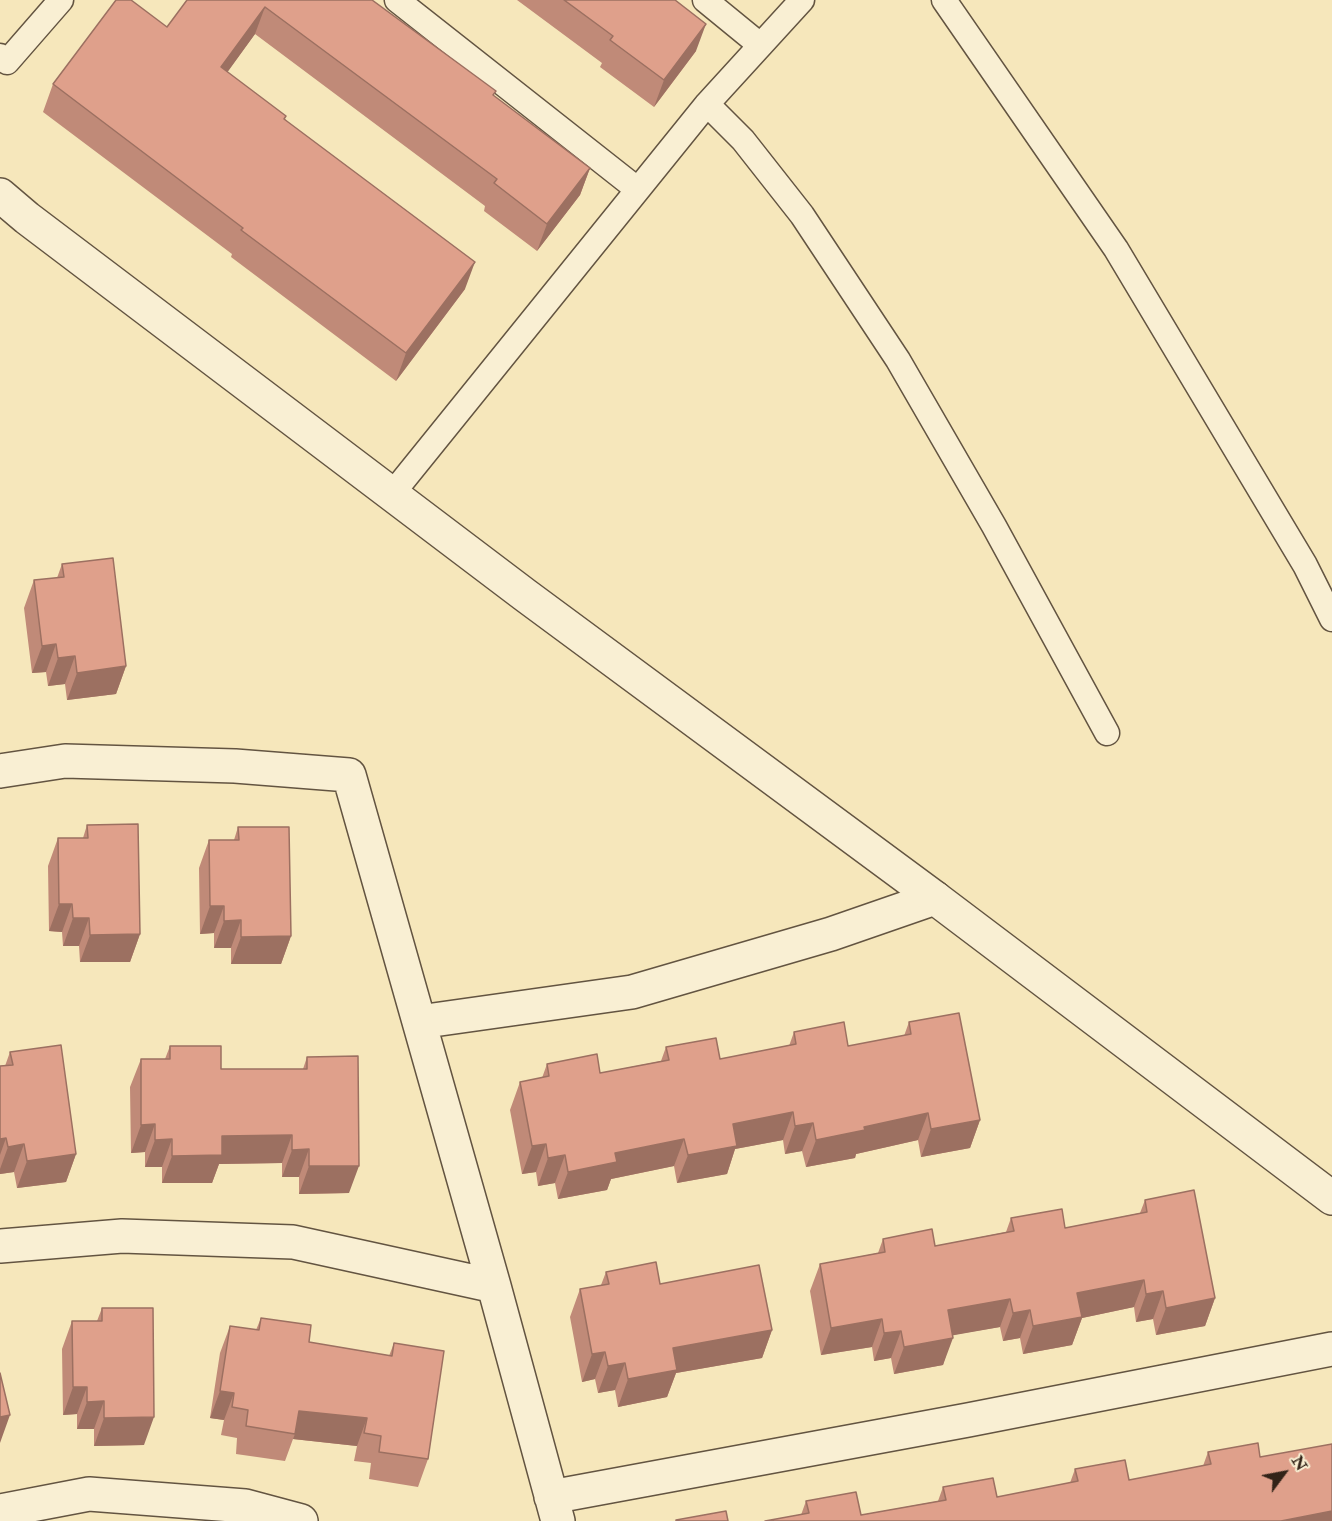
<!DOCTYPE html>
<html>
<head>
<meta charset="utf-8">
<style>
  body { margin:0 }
  #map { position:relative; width:1332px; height:1521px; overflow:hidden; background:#f6e7bb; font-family:"IM FELL Double Pica",serif }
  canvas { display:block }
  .north { position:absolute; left:1254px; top:1443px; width:60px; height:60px; -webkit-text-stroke:4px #f9efd3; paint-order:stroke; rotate:58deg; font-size:16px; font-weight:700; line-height:24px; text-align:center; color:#322318 }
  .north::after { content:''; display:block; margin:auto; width:21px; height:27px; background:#322318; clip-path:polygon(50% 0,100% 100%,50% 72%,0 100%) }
</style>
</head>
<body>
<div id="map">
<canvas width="1332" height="1521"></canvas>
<div class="north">N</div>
</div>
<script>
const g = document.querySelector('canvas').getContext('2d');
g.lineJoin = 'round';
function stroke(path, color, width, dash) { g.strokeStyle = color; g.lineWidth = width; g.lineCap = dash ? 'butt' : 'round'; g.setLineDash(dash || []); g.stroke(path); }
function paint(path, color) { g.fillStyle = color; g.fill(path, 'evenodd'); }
const service = new Path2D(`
  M397,0L637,189
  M705,0L760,45
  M944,0L1116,249L1305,565L1332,619
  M0,56L7,62L61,0
  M707,104L743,140L802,215L898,360L994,526L1107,733
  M392,494L707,104L802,0`);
const minor = new Path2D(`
  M0,771L65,761L235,766L349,775L494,1286L558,1521
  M419,1022L632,992L831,934L935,898L1332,1198
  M0,1246L122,1236L293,1242L494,1286
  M551,1497L968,1420L1332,1349
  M0,1511L89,1494L245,1506L301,1521`);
const tertiary = new Path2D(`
  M0,195L27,218L525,595L935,898`);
const wall = new Path2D(`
  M187,0H372L494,96L590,168L580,195L537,251L484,211L485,206L255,34L227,72L285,119L465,289L396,381L231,257L232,254L43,112L53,84L167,27Z
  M517,0H675L696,51L654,107L600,67L602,63Z
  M62,564L126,666L116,694L67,700L65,684L48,686L46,672L32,673L24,608L34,580L57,578Z
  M87,825L140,934L130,962H80L79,946H63L62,932L49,931L48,866L58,838H83Z
  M238,827L291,936L281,964H231V948H214V933L200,934L199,868L209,840H234Z
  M909,1022L980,1120L970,1148L921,1157L918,1140L856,1154L855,1158L806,1167L802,1151L785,1154L783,1140L735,1149L727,1174L677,1183L674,1166L611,1179L607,1190L558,1199L555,1183L538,1186L536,1172L522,1174L510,1110L520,1082L542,1078L547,1064L600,1073L661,1061L666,1047L720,1059L789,1046L794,1032L848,1046L904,1036Z
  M170,1046L221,1069H303L307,1057L349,1193L299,1194V1177H282V1163L219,1164L212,1183H162V1167H145V1152L131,1153L130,1087L141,1059H165Z
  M10,1052L76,1154L66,1182L17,1188L14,1172L0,1174V1066H5Z
  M1145,1200L1215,1298L1205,1326L1156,1335L1153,1319L1136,1322L1134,1307L1082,1318L1072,1345L1023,1354L1020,1338L1003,1341L1000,1327L952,1335L943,1365L894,1374L891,1358L874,1361L872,1347L821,1355L810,1291L820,1264L878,1253L883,1239L935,1246L1006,1232L1011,1218L1065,1228L1140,1213Z
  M606,1272L660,1284L772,1330L762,1358L676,1373L667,1397L618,1407L615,1390L598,1393L595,1379L582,1382L570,1317L580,1289L601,1285Z
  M102,1308L144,1445L94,1446V1429H77V1414L63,1415L62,1349L72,1321H97Z
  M261,1318L309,1342L389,1356L394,1343L428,1459L418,1487L369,1479L371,1463L354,1461L357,1446L293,1439L285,1461L236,1454L237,1438L221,1435L224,1420L210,1418L220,1353L230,1326L256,1330Z
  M1208,1452L1260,1457L1332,1521L801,1515L806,1501L861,1515L938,1501L943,1487L997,1497L1070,1483L1075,1469L1129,1480L1203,1466Z`);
const shadedWall = new Path2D(`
  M265,7L255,34L211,95L221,67Z
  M706,24L696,51L654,107L664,80Z
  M590,168L580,195L537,251L547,224Z
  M475,262L465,289L396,381L406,353Z
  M56,644L46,672L32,673L42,646Z
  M75,656L65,684L48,686L58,658Z
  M126,666L116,694L67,700L77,673Z
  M59,904H72L62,932L49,931Z
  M210,906H224L214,933L200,934Z
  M73,918H89L79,946H63Z
  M241,920L231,948H214L224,921Z
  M140,934L130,962H80L90,935Z
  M291,936L281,964H231L241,937Z
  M793,1112L783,1140L735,1149L727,1174L677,1183L688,1155L733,1124Z
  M928,1113L918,1140L856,1154L855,1158L806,1167L816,1140L864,1127Z
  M980,1120L970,1148L921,1157L931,1129Z
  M813,1123L802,1151L785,1154L795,1126Z
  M155,1124L145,1152L131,1153L141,1125Z
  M292,1135L282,1163L219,1164L212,1183H162L172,1156L222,1136Z
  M6,1138L0,1155V1139Z
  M172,1139L162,1167H145L155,1140Z
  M684,1139L674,1166L611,1179L607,1190L558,1199L568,1172L615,1153Z
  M24,1144L14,1172L0,1174V1169L8,1147Z
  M546,1144L536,1172L522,1174L532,1146Z
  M309,1149L299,1177H282L292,1150Z
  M76,1154L66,1182L17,1188L27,1161Z
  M565,1155L555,1183L538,1186L548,1158Z
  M309,1166H359L349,1193L299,1194Z
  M1144,1280L1134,1307L1082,1318L1072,1345L1023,1354L1033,1326L1077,1293Z
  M1163,1291L1153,1319L1136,1322L1146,1294Z
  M1215,1298L1205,1326L1156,1335L1166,1308Z
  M1010,1299L1000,1327L938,1338L948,1310Z
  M1030,1310L1020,1338L1003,1341L1013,1313Z
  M882,1319L872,1347L821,1355L831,1328Z
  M772,1330L762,1358L676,1373L667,1397L618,1407L628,1379L673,1348Z
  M901,1331L891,1358L874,1361L884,1333Z
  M953,1338L943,1365L894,1374L904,1347Z
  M605,1352L595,1379L582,1382L592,1354Z
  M625,1363L615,1390L598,1393L608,1366Z
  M73,1387H87L77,1414L63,1415Z
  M220,1391L234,1393L224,1420L210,1418Z
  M104,1401L94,1429H77L87,1402Z
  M299,1411L367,1418L357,1446L293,1439L295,1434Z
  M10,1415L0,1443V1417Z
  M154,1417L144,1445L94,1446L104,1418Z
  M1332,1511V1521H1281Z`);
const building = new Path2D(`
  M116,0H131L167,27L187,0H372L496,91L493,95L590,168L547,224L494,183L497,179L265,7L221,67L286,116L284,119L475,262L406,353L241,230L243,228L53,84Z
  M564,0H675L706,24L664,80L610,40L613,36Z
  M113,558L126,666L77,673L75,656L58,658L56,644L42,646L34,580L64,577L62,564Z
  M138,824L140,934L90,935L89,918H73L72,904H59L58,838H88L87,825Z
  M238,827H289L291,936L241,937V920L224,921V906H210L209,840H239Z
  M959,1013L980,1120L931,1129L928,1113L864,1127L865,1130L816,1140L813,1123L795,1126L793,1112L733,1124L737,1146L688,1155L684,1139L615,1153L617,1162L568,1172L565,1155L548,1158L546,1144L532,1146L520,1082L549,1076L547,1064L597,1054L600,1073L669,1060L666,1047L716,1038L720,1059L796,1044L794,1032L844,1022L848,1046L911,1034L909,1022Z
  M61,1045L76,1154L27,1161L24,1144L8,1147L6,1138L0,1139V1066L13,1065L10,1052Z
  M170,1046H221V1069H307V1057L358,1056L359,1166H309V1149L292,1150V1135L222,1136V1155L172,1156V1139L155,1140V1124L141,1125V1059H170Z
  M1194,1190L1215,1298L1166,1308L1163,1291L1146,1294L1144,1280L1077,1293L1082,1317L1033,1326L1030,1310L1013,1313L1010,1299L948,1310L953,1338L904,1347L901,1331L884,1333L882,1319L831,1328L820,1264L885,1252L883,1239L932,1229L935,1246L1014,1231L1011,1218L1062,1209L1065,1228L1147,1212L1145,1200Z
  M656,1262L660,1284L759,1265L772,1330L673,1348L677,1370L628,1379L625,1363L608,1366L605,1352L592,1354L580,1289L609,1284L606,1272Z
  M102,1308H153L154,1417L104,1418V1401L87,1402V1387H73L72,1321H102Z
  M261,1318L311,1325L309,1342L392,1356L394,1343L444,1351L428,1459L379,1452L381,1436L364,1433L367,1418L299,1411L295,1434L246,1426L248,1410L232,1407L234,1393L220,1391L230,1326L259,1330Z
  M0,1373L10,1415L0,1417Z
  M1258,1443L1260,1457L1332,1444V1511L1281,1521H765L809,1513L806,1501L856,1492L861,1515L946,1500L943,1487L993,1478L997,1497L1078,1481L1075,1469L1125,1460L1129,1480L1211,1464L1208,1452Z
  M726,1511L728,1521H676V1520Z`);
stroke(service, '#635441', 27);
stroke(minor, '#635441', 36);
stroke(tertiary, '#635441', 36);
stroke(service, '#f9efd3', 24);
stroke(minor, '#f9efd3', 33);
stroke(tertiary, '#f9efd3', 33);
paint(wall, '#c08a78');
paint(shadedWall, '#9c7061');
paint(building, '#dfa08b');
stroke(building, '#9c7061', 1.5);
</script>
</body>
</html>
